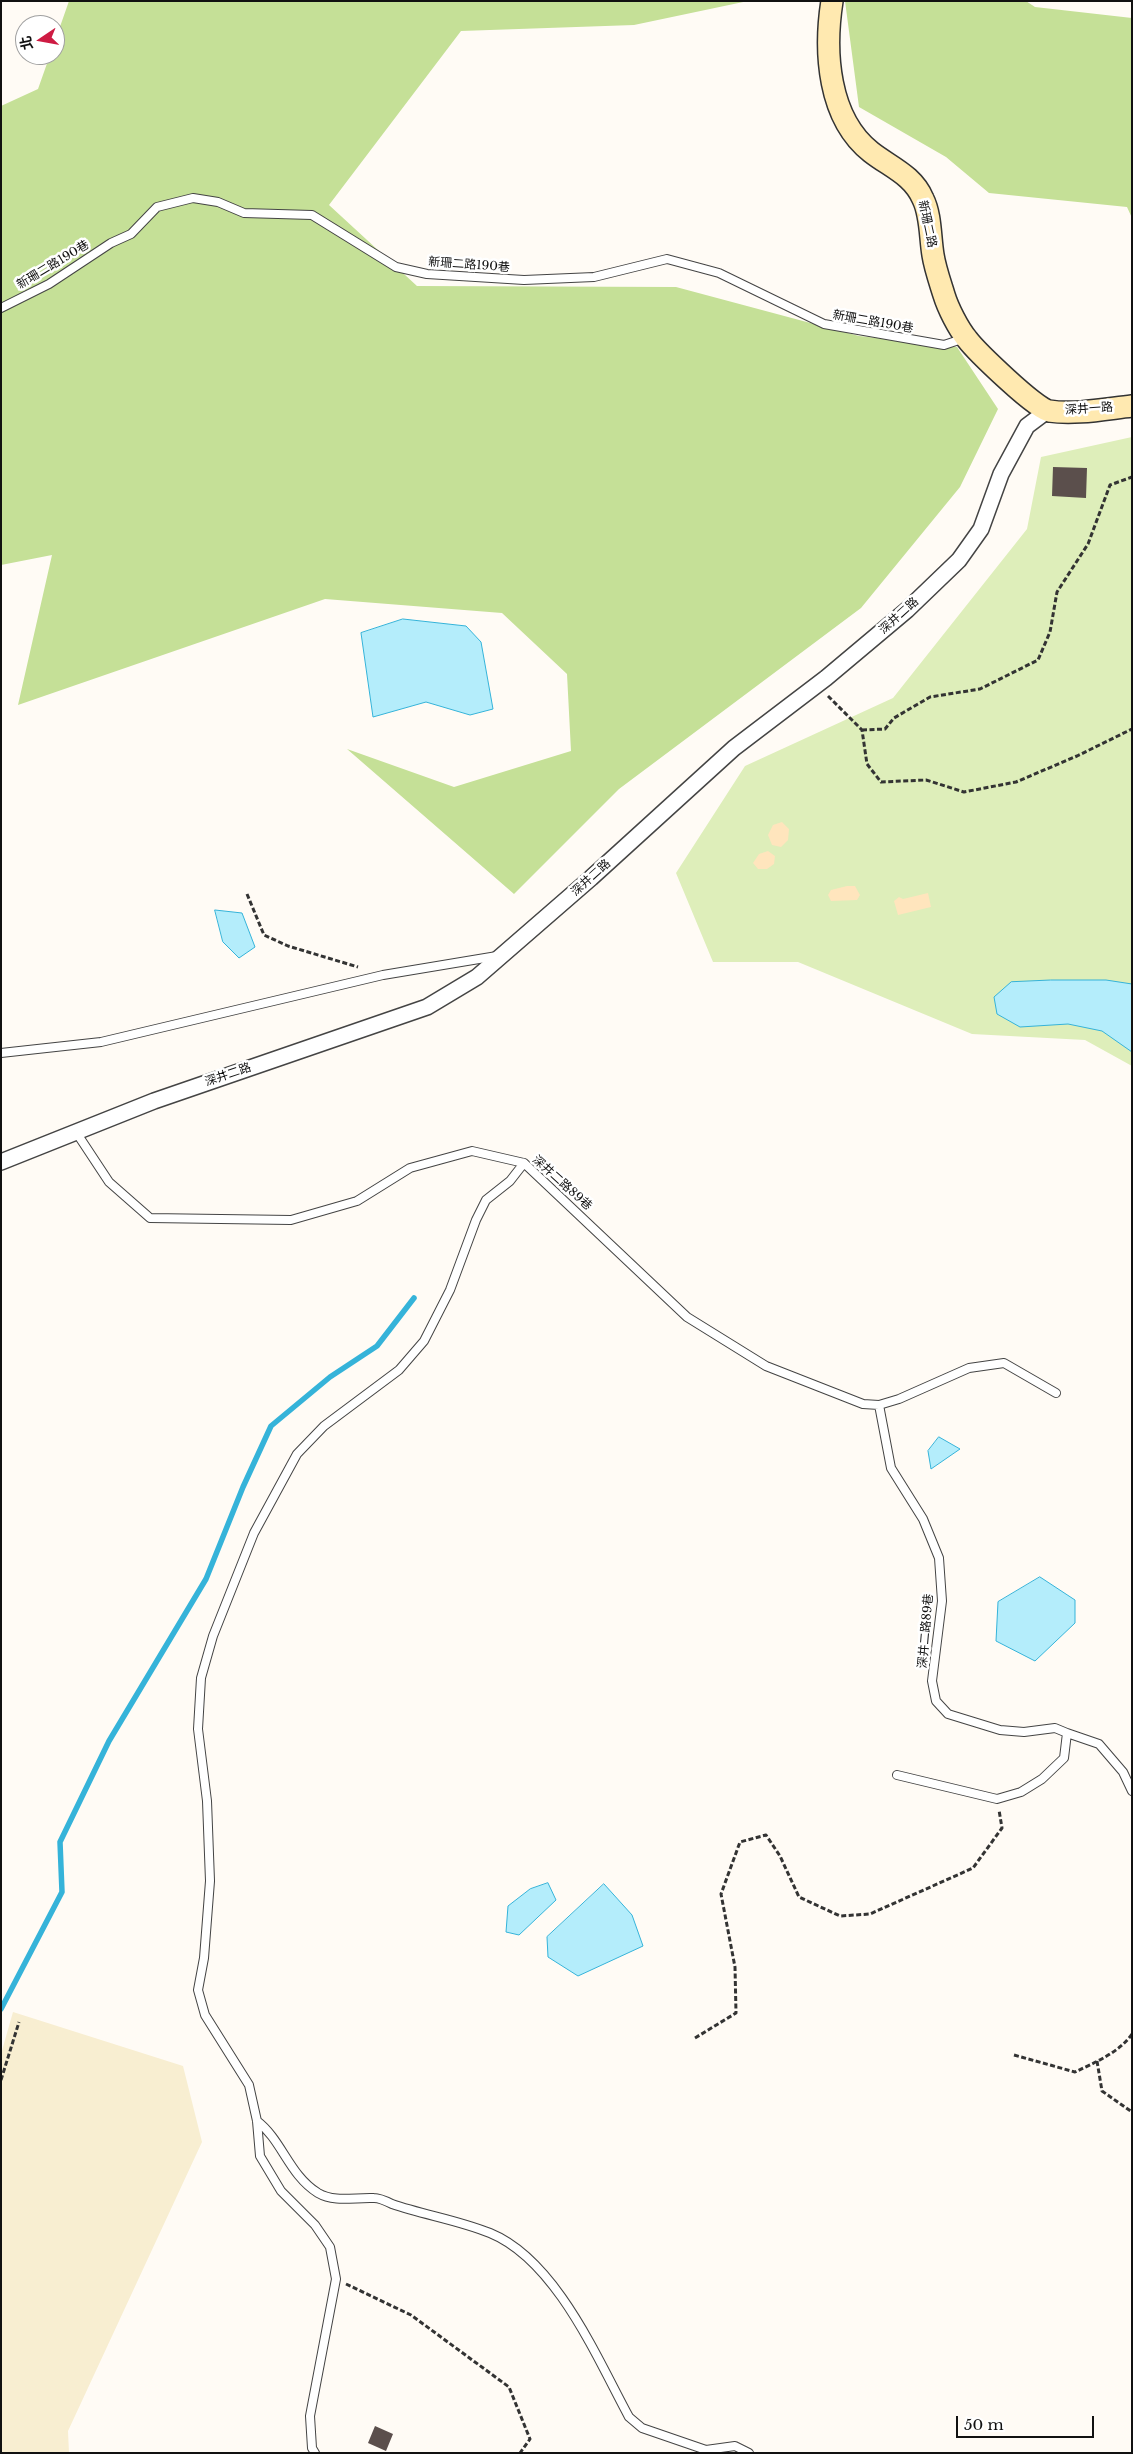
<!DOCTYPE html>
<html>
<head>
<meta charset="utf-8">
<style>
  body { margin:0 }
  #map { position:relative; width:1133px; height:2454px; overflow:hidden; background:#fffbf5; font-family:"Libre Baskerville","Noto Sans TC",serif }
  canvas { display:block }
  .frame { position:absolute; inset:0; border:2px solid #111; pointer-events:none }
  .north { position:absolute; left:15px; top:15px; width:50px; height:50px; box-sizing:border-box; background:#fff; border:1px solid #a0a0a0; border-radius:50%; rotate:258deg; font-size:14px; font-weight:700; line-height:20px; text-align:center; color:#111 }
  .north::after { content:''; display:block; margin:auto; width:18px; height:22px; background:#ce1b43; clip-path:polygon(50% 0,100% 100%,50% 72%,0 100%) }
  .scale { position:absolute; left:956px; top:2416px; width:138px; height:22px; box-sizing:border-box; border:2px solid #111; border-top:0; padding-left:6px; font-size:15px; line-height:18px; white-space:nowrap; color:#111; -webkit-text-stroke:4px #fff; paint-order:stroke }
</style>
</head>
<body>
<div id="map">
<canvas width="1133" height="2454"></canvas>
<div class="frame"></div>
<div class="north">北</div>
<div class="scale">50 m</div>
</div>
<script>
const g = document.querySelector('canvas').getContext('2d');
g.lineJoin = 'round';
function paint(path, color) { g.fillStyle = color; g.fill(path, 'evenodd'); }
function stroke(path, color, width, dash) { g.strokeStyle = color; g.lineWidth = width; g.lineCap = dash ? 'butt' : 'round'; g.setLineDash(dash || []); g.stroke(path); }
function drawText(font, color, halo, rows, align = 'center') {
  g.font = font + ' "Libre Baskerville","Noto Sans TC",serif'; g.lineWidth = 5; g.setLineDash([]); g.textBaseline = 'middle'; g.strokeStyle = halo; g.fillStyle = color; for (const [text, x, y, turn = 0] of rows) {
    g.save(); g.translate(x, y); g.rotate((+turn || 0) * Math.PI / 180); g.textAlign = isNaN(turn) ? turn : align; if (halo) g.strokeText(text, 0, 0); g.fillText(text, 0, 0); g.restore();
  }
}
const farmland = new Path2D(`
  M13,2012L183,2066L202,2142L68,2431L69,2453H1V2054Z`);
const green = new Path2D(`
  M1132,437V1066L1085,1040L972,1034L798,962H713L676,873L745,766L893,698L1027,529L1041,457Z`);
const forest = new Path2D(`
  M69,1H748L634,25L461,31L329,205L417,286L676,287L859,336L957,347L998,409L960,487L861,608L619,789L514,894L347,749L454,787L571,751L567,674L502,613L325,599L18,705L52,555L1,565V106L38,89L50,55H55V41Z
  M845,1H1026L1035,7L1132,18V218L1127,207L989,193L946,157L859,107Z`);
const sand = new Path2D(`
  M782,822L789,829L788,840L781,847L772,845L768,835L773,825Z
  M768,851L775,856L774,864L767,869H758L753,863L759,854Z
  M847,886H855L860,895L857,900L831,901L828,895L831,890Z
  M928,893L931,907L898,915L894,901L899,897L903,899Z`);
const water = new Path2D(`
  M403,619L466,626L481,642L493,709L470,715L426,702L373,717L361,633Z
  M215,910L242,913L255,947L239,958L223,942Z
  M1051,980H1106L1132,984V1052L1102,1031L1068,1024L1020,1027L997,1014L994,997L1011,982Z
  M939,1437L960,1449L931,1469L928,1451Z
  M1040,1577L1075,1600V1623L1035,1661L996,1641L998,1602Z
  M548,1883L556,1900L519,1935L506,1932L508,1906L530,1889Z
  M604,1884L632,1915L643,1946L578,1976L548,1957L547,1937Z`);
const stream = new Path2D(`
  M1,2009L62,1892L60,1842L109,1741L206,1579L243,1487L271,1426L330,1377L377,1346L414,1298`);
const building = new Path2D(`
  M1053,467L1087,468L1086,498L1052,496Z
  M375,2426L393,2434L386,2451L368,2443Z`);
const path = new Path2D(`
  M828,696L862,730L867,764L881,782L926,780L964,792L1016,782L1077,756L1132,729
  M862,730L885,729L894,718L930,697L980,689L1038,660L1050,632L1057,592L1088,544L1110,485L1132,477
  M247,894L264,935L288,946L358,967
  M695,2038L736,2013L735,1967L721,1894L740,1842L766,1835L780,1856L799,1897L840,1916L870,1914L973,1868L1002,1828L999,1810
  M1014,2055L1075,2072C1094,2063 1120,2052 1132,2034
  M1097,2061L1102,2091L1132,2112
  M1,2080L19,2022
  M346,2284L411,2315L509,2387L530,2439L520,2453`);
const lane = new Path2D(`
  M1,308L49,284L111,243L131,234L157,207L193,198L218,202L244,213L312,215L396,267L427,274L524,280L594,277L667,259L719,273L824,324L944,345L965,338
  M1,1053L101,1042L383,975L497,956
  M76,1132L109,1182L150,1218L291,1220L357,1201L410,1168L472,1151L524,1163L687,1317L766,1366L863,1404L879,1405L899,1399L969,1368L1004,1363L1056,1393
  M879,1405L891,1468L923,1519L939,1558L942,1601L932,1681L936,1701L948,1714L1000,1730L1024,1732L1055,1728L1067,1733L1064,1758L1042,1779L1021,1792L997,1799L897,1775
  M1067,1733L1099,1744L1123,1772L1132,1791
  M257,2121C282,2140 289,2175 318,2193C335,2203 355,2197 374,2198C380,2198 386,2201 392,2204C424,2215 458,2220 490,2233C556,2260 597,2358 629,2417L642,2428L706,2450L735,2446L749,2453
  M315,2453L312,2448L310,2416L336,2279L330,2247L315,2225L281,2191L260,2156L257,2121L249,2085L205,2015L198,1990L204,1958L210,1881L207,1801L198,1729L201,1678L213,1636L254,1533L297,1454L324,1426L399,1370L424,1341L450,1290L476,1220L486,1200L510,1181L524,1163`);
const street = new Path2D(`
  M1,1162L154,1101L427,1007L477,977L591,878L734,748L826,678L907,610L959,560L981,529L1001,474L1027,426L1047,411`);
const secondary = new Path2D(`
  M832,1C824,52 828,118 871,152C890,167 913,175 923,199C931,215 930,237 933,255C935,268 940,282 944,295C948,308 958,328 967,339C976,351 1037,410 1049,411C1075,415 1105,409 1132,406`);
const streetNames = [
  ["新珊二路",927,224,78],
  ["新珊二路190巷",53,265,-31],
  ["新珊二路190巷",469,265,4],
  ["新珊二路190巷",873,322,10],
  ["深井一路",1089,409,-4],
  ["深井二路",899,616,-42],
  ["深井二路",591,878,-42],
  ["深井二路",228,1075,-19],
  ["深井二路89巷",562,1183,42],
  ["深井二路89巷",926,1631,-85]
];
paint(farmland, '#f8eed1');
paint(green, '#deeeba');
paint(forest, '#c5e097');
paint(sand, '#ffe5bd');
paint(water, '#b4edfb');
stroke(water, '#35b3d9', 1);
stroke(stream, '#35b3d9', 5.5);
paint(building, '#5b4f4c');
stroke(lane, '#444', 10);
stroke(street, '#444', 18);
stroke(secondary, '#333', 24);
stroke(path, '#333', 3, [5, 2.5]);
stroke(lane, '#fff', 8);
stroke(street, '#fff', 15);
stroke(secondary, '#ffe9b0', 21);
drawText('12px', '#111', '#fff', streetNames);
</script>
</body>
</html>
